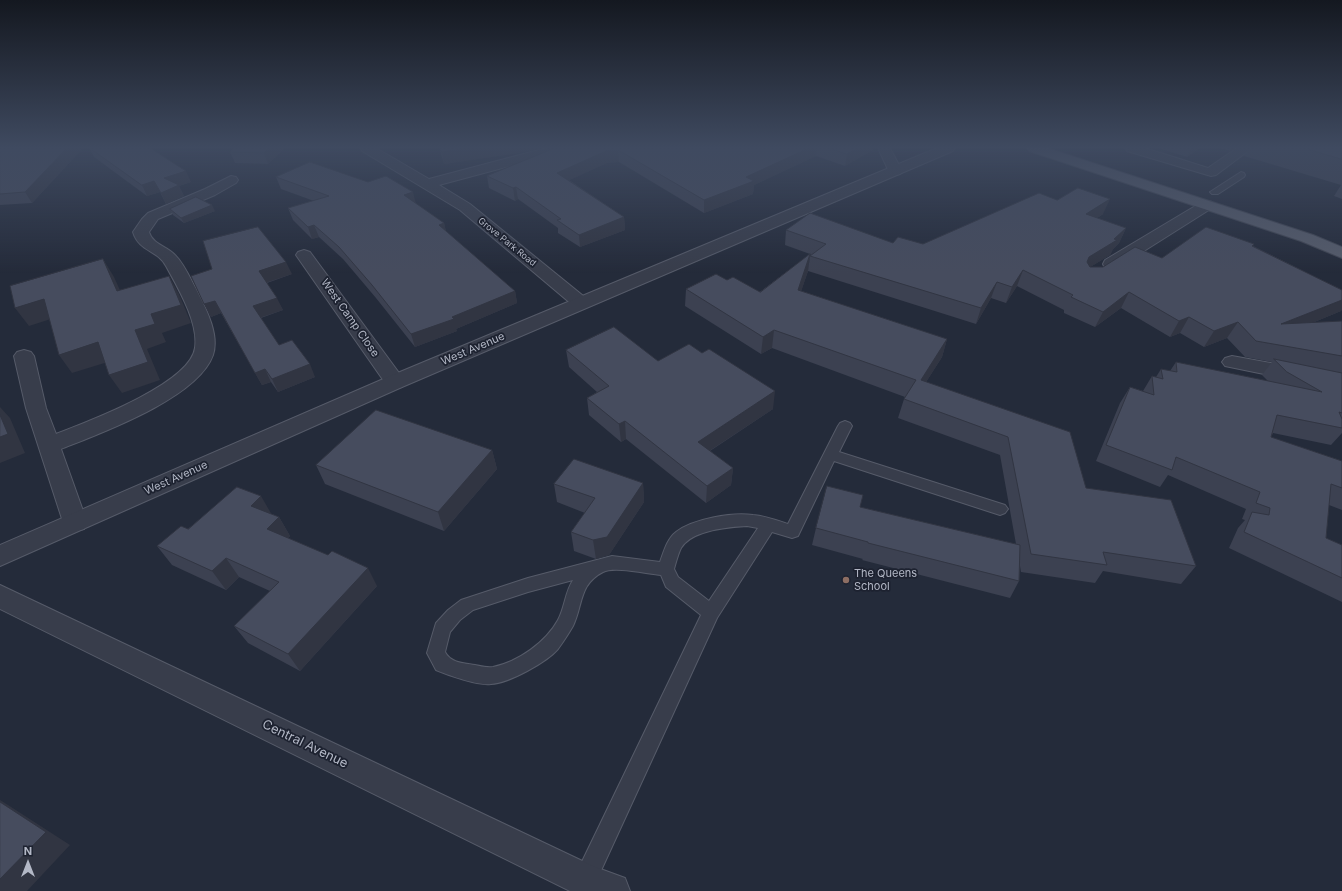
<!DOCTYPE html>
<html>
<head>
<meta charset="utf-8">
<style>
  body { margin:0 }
  #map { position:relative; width:1342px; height:891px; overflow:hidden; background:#242b3a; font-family:Inter,sans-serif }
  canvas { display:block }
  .north { position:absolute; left:8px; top:843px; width:40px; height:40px; -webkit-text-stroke:3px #1d2230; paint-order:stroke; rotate:0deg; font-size:11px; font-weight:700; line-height:16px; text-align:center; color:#b3b8c6 }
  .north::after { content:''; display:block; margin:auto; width:14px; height:18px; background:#b3b8c6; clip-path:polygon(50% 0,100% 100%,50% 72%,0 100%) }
</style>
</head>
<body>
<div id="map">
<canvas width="1342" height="891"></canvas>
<div class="north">N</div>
</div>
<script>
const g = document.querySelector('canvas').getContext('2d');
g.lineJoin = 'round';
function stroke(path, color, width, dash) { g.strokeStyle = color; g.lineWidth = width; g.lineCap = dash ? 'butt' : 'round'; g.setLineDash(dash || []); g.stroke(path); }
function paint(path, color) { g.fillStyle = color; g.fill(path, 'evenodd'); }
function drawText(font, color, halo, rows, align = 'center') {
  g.font = font + ' Inter,sans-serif'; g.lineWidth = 3.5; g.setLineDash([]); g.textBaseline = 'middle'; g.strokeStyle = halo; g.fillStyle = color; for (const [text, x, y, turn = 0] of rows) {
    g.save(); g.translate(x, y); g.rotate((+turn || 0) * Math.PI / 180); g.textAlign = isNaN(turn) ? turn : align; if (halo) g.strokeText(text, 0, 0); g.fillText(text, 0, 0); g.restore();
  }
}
const service = new Path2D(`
  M1241,172L1244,173L1245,175L1244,177L1218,194H1212L1210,192Z
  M845,421L850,423L852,426L839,452L1005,505L1008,509L1005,513L1000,515L834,461L798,536L792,538L772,532L717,618L593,888L585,891L577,888L574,880L577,872L701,615L666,587L661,575C647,574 615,566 603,572C579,584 583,605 573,626C569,633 563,642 558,649C547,662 509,683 491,684C478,686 448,675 436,670L427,653L436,623L448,610L461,600L528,578L612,556L660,562C664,551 667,539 676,532C693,519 732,512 753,515C765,516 776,520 788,524L838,426L840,423ZM747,526L758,528L709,601L678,577L674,569C676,562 678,554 681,548C692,530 728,527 747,526ZM573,580C565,592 565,607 558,620C546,642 518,662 493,667C487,668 480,666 475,665C463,663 451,663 445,652L450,632L460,620L473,610L528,592Z`);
const minor = new Path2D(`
  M360,148H376L429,179L546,148H567L566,151L439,185L470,204L587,299L590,303L587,307L581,308L575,307L460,210L362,151Z
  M878,148H890L902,171L900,174L895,175L890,174Z
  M1125,148H1145L1208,168L1237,148H1252L1216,175L1211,176L1127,151Z
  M231,176L236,177L238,180L236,183L215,195L158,219L149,232C153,245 167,246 175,255C184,264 190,278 196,289C205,307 220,334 213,355C198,398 101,433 61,449L87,522L84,529L75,531L66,529L63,522L26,408L14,356L17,352L24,350L31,352L34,356L46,408L56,434C87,422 190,384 195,348C199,323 178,288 166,266C158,250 139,252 133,232L142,219L148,213L205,189Z
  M1207,201L1212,202L1214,205L1212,208L1117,268L1111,269L1105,268L1103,264L1105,260L1202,202Z
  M304,250L310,252L402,377L405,382L402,387L395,388L388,387L296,255L298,252Z
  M1232,356L1342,376V390L1225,366L1222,362L1225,358Z
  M0,585L595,867L625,878L630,891H570L0,609Z`);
const tertiary = new Path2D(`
  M937,148H955L953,151L402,387L0,566V545L388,377Z`);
const primary = new Path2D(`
  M1027,148H1047L1313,235L1342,247V258L1301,241L1029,151Z`);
const wall = new Path2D(`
  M0,148H83L32,203L0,205Z
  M89,148H150L191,182L179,186L184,196L166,204L160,192L147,196L94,157Z
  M235,148H285L268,164L235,163L230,152Z
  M439,148H541L525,152L444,164Z
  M555,148H873V150L845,166L816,156L754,185L753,194L704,213L619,162L607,163L569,180L624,217L625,230L580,247L558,233V228L518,199L515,201L489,188L487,176Z
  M1158,148H1200L1187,157Z
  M1219,148H1235L1230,151Z
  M1249,148H1342V199L1334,196L1341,185L1244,156Z
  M276,177L415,203L444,223L446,232L515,291L517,303L456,329L457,331L415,347L376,298L343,259L319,237L312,239L293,220L288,208L314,201L281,189Z
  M1057,200L1103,214L1097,218L1126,228L1119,243L1113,249L1110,255L1090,267H1103L1254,244L1253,246L1342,290V309L1341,311L1312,323L1342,321V433L1331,445L1273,433L1271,437L1342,461V510L1329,505L1326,538L1342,545V602L1229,548L1238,528L1245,520L1242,519L1246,509L1168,475L1160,487L1096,461L1120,403L1130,387L1143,391L1152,376L1156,377L1161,369L1170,371L1176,362L1268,381L1262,375L1272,362L1245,357L1227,338L1204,347L1180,333L1170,337L1121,308L1095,327L1064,313V310L1017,286L1006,303L991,298L976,324L808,271L810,256L811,255L810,254L808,271L801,291L947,339L942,357L926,382L1086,488L1196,566L1181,584L1103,571L1095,583L1021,572L1020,566L1019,581L1010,598L862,560L863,559L812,545L816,528L860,507L1016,544L1000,455L898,418L904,399L905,397L772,348L761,354L685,306L686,289L727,280L760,292L810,254L785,245L786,230L893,243L923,244Z
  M170,209L215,211L184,223L173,215Z
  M292,274L267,283L283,310L261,318L279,345L315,377L278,392L271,382L262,385L221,313L211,317L204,304L191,276Z
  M566,350L658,361L773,409L710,451L733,468L731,485L706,503L626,439L621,442L589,415L587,398L597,392L569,367Z
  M492,450L497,469L444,531L325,484L316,465Z
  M643,483L644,502L609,555L596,559L574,551L571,532L585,513L557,502L554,484Z
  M272,514L279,517L290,536L288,538L377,586L300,671L248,643L234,626L270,591L239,577L226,590L172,565L157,546Z`);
const shadedWall = new Path2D(`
  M67,148H83L32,203L25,192Z
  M269,148H285L268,164L264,153Z
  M469,148H541L525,152L444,164L442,152Z
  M809,148H817L816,156L754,185L753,194L704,213V200L746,177Z
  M858,148H873V150L845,166L847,154Z
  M1192,148H1200L1187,157Z
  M1232,148H1235L1230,151Z
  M618,150L619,162L607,163L559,185L557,173L606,151Z
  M186,171L191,182L179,186L184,196L166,204L161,193L164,178Z
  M154,181L160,192L147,196L142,185Z
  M516,187L518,199L515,201L513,188Z
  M413,192L416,204L404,195Z
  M1110,199L1103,214L1080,229L1086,214Z
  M212,205L215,211L184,223L181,218Z
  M624,217L625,230L580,247L579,235Z
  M444,223L447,235L439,225Z
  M314,225L319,237L312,239L308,227Z
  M1126,228L1119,243L1113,249L1110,255L1082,272L1089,257L1114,239Z
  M810,254L808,271L796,307L798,290Z
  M103,259L114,277L129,310L117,291Z
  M286,262L292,274L265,283L259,271Z
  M1023,270L1017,286L1006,303L1012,287Z
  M169,276L179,294L191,323L162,333L166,342L147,349L160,380L122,393L109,375L135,330L151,314Z
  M997,282L991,298L976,324L981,308Z
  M515,291L517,303L456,329L457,331L415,347L411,334Z
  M1129,292L1121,308L1095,327L1103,312Z
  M277,298L283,310L259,318L253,306Z
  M44,299L57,317L29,326L15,308Z
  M1342,300V309L1341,311L1270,340L1281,324Z
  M215,301L221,313L211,317L204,304Z
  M1189,317L1180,333L1170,337L1179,321Z
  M1238,322L1227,338L1204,347L1214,331Z
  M774,330L772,348L761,354L763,337Z
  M947,339L942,357L916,398L921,380Z
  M98,342L111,361L72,373L59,355Z
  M310,364L315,377L278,392L272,379Z
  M265,369L271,382L262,385L255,373Z
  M775,391L773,409L697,459L698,442Z
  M0,407L10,418L25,453L0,463Z
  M625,421L626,439L621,442L619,424Z
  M492,450L497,469L444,531L438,512Z
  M733,468L731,485L706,503L707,486Z
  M643,483L644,502L609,555L596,559L593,540Z
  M261,496L272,515L251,506Z
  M279,517L290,536L279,547L267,529Z
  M226,558L239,577L226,590L212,571Z
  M368,568L377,586L300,671L288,654Z
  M0,800L8,805L70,845L27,891H0Z`);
const building = new Path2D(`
  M0,148H67L25,192L0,194Z
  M90,148H150L186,171L164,178L179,185L161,193L154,181L142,185Z
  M235,148H269L264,153L230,152Z
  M440,148H469L442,152Z
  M555,148H809L746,177L754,181L704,200L618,150L606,151L557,173L624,217L579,235L557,220L561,219L516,187L513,188L487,176Z
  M829,148H858L847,154Z
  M1304,148H1342V159Z
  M310,162L368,182L386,176L413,192L404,195L444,223L439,225L515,291L452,317L454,319L411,334L372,285L339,247L314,225L308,227L288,208L329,196L276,177Z
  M1078,188L1110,199L1086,214L1126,228L1114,239L1117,240L1089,257L1087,262L1090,267H1103L1135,247L1162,258L1206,227L1254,244L1252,246L1342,290V300L1281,324L1342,321V356L1256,341L1238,322L1214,331L1189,317L1179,321L1129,292L1103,312L1071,297L1073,295L1023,270L1012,287L997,282L981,308L810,256L826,244L786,230L810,213L893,243L898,237L923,244L1039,193L1057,200Z
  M196,197L212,205L181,218L170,209Z
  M258,227L286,262L259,271L277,298L253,306L279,345L292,340L310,364L272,379L265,369L255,373L215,301L204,304L191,276L212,269L203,241Z
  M810,254L798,290L947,339L921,380L1070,432L1086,488L1171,500L1196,566L1103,552L1107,565L1031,554L1008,437L904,399L916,380L774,330L763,337L686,289L716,274L727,280L733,277L760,292Z
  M103,259L117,291L169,276L181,305L151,314L155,324L135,330L148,362L109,375L98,342L59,355L44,299L15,308L10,286Z
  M614,327L658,361L689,344L702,353L709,349L775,391L698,442L733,468L707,486L625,421L619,424L587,398L609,386L566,350Z
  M1274,359L1342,373V413L1339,412L1342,419V428L1277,415L1271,437L1342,461V488L1331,484L1326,538L1342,545V578L1244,532L1252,512L1269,515L1270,508L1256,503L1260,492L1176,457L1172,470L1106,445L1130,387L1154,395L1152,376L1163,379L1161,369L1177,372L1176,362L1322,392L1287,372Z
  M376,410L492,450L438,512L316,465Z
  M0,415L8,434L0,437Z
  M574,459L643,483L607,537L593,540L571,532L595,498L554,484Z
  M827,486L863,495L860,507L1020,545L1019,581L868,543V542L816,528Z
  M237,487L261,496L251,506L279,517L267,529L328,555L332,551L368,568L288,654L234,626L279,582L226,558L212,571L157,546L181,526L188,529Z
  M0,802L46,832L0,879Z`);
const markers = [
  [846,580,4,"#8d6e63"]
];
const farStreetnames = [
  ["Grove Park Road",507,242,39]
];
const streetNames = [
  ["West Camp Close",350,318,55],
  ["West Avenue",473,349,-23],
  ["West Avenue",176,478,-24]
];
const poiNames = [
  ["The Queens",854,574],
  ["School",854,587]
];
const nearStreetnames = [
  ["Central Avenue",305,744,26]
];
stroke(service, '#565b69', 2);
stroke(minor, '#565b69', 2);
stroke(tertiary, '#565b69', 2);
stroke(primary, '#414654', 2);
paint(service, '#383d4b');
paint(minor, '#383d4b');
paint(tertiary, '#383d4b');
paint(primary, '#565c6b');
paint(wall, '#3c4151');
paint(shadedWall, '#313542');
paint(building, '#464c5e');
stroke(building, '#313542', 1);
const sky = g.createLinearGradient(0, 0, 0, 273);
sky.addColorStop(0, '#141820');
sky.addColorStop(0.54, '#3f4a60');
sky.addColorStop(1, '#3f4a6000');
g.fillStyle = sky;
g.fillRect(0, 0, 1342, 273);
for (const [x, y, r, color] of markers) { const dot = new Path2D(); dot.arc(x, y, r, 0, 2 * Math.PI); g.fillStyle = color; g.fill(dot); stroke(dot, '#1d2230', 1.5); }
drawText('9px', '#b3b8c6', '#1d2230', farStreetnames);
drawText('11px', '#b3b8c6', '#1d2230', streetNames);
drawText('11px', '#b3b8c6', '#1d2230', poiNames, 'left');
drawText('13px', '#b3b8c6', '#1d2230', nearStreetnames);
</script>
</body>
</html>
